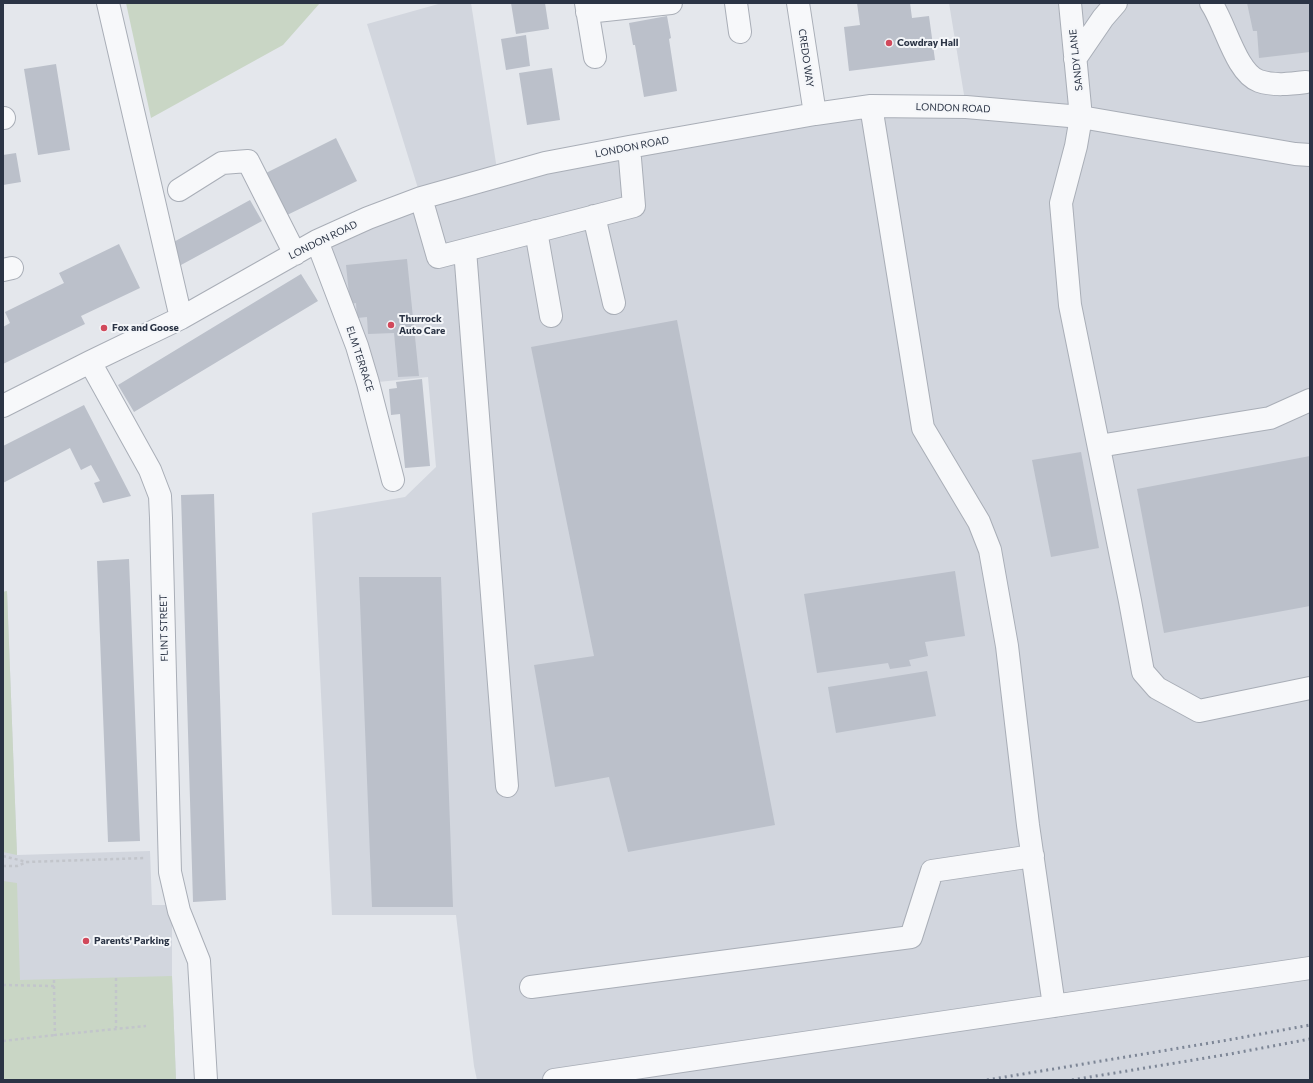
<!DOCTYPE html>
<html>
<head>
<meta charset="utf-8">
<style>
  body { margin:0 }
  #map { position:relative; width:1313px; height:1083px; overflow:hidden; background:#e4e7ec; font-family:Commissioner,sans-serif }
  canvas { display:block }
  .frame { position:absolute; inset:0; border:4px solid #2b3445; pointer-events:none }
</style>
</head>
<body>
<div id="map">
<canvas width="1313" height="1083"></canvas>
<div class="frame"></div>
</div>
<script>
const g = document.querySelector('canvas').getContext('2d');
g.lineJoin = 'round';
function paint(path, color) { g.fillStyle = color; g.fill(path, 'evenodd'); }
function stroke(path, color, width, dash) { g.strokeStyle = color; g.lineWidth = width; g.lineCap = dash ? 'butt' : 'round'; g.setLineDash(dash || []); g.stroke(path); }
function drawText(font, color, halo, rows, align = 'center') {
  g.font = font + ' Commissioner,sans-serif'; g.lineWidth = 4; g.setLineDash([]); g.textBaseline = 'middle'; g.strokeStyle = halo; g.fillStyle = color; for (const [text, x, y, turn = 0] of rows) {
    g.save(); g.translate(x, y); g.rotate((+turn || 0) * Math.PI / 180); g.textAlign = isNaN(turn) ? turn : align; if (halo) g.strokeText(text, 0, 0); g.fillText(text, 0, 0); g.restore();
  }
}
const built = new Path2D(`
  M442,3H471L498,176L815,114L966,107L949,3H1310V1080H477L474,1066L456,915H332L312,513L405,497L436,467L428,377L368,383L317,241L421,198L367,24Z
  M7,591L17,855L150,851L152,905H172V976L176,1080H3V592Z`);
const green = new Path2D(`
  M126,3H320L283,45L151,118Z
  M7,591L17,855L3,852V592Z
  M3,881L17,883L20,980L172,976L176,1080H3Z`);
const building = new Path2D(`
  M511,3H545L549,29L516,34Z
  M857,3H910L912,18L929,16L935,60L849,71L844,27L860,25Z
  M1247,3H1310V52L1259,58L1257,31H1253Z
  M667,16L671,38L669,39L677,91L644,97L635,45H633L629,23Z
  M526,35L530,66L506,70L501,39Z
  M56,64L70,150L38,155L24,69Z
  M552,68L560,120L527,125L519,73Z
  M336,138L357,181L283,217L262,175Z
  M16,153L21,182L3,185V155Z
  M250,200L262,221L181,265L170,244Z
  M119,244L140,288L81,316L85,324L3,364V327L10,323L5,312L64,283L59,273Z
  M407,259L419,376L398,377L394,333L368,334L367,317L357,318L356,303L350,304L346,265Z
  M301,274L318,301L134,412L118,385Z
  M677,320L775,825L628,852L609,777L555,787L534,665L594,656L531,347Z
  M422,379L430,466L405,468L400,414L391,415L389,389L397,388L396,382Z
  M84,405L131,496L103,503L94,483L100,481L91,465L81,470L70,448L3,483V446Z
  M1081,452L1099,548L1051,557L1032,460Z
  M1310,456V606L1164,633L1137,489Z
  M214,494L226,900L193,902L181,495Z
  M129,559L140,841L108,842L97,561Z
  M955,571L965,636L925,642L928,656L909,660L911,666L890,669L888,663L817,673L804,594Z
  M359,577H441L453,907H372Z
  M927,671L936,716L836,733L828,687Z`);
const path = new Path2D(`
  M3,856L27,862
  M3,866H17L27,862L146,858
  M116,978V1028
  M3,985L54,986V980
  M54,986L55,1035L146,1026
  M3,1041L55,1035`);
const minor = new Path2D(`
  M108,3L181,318
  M586,3L595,57
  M736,3L740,32
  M798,3L815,114
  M1070,3L1081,117L1076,146L1061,203L1070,305L1130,601L1143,672L1157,688L1199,711L1310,688
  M1211,3C1225,23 1236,73 1259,81C1274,86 1290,84 1306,82
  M587,12L671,3
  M1075,59L1103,18L1116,3
  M871,106L923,428L979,522L990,550L1007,646L1028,825L1054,1006
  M3,118H4
  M179,190L222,163L248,161L295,254
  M421,198L438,257L634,206L629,147
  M594,216L614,303
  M536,231L551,316
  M317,241L357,346L368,383L393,480
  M465,250L507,786
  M3,270L12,268
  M90,362L150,470L160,496L161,518L170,872L179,911L199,961L206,1080
  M3,406L90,362L181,318L317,241L368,218L421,198L545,163L629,147L815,114L871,106L966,107L1081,117L1295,154L1310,155
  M1099,446L1270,418L1310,400
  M531,987L911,937L932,871L1033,856
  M554,1080L1310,968`);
const rail = new Path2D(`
  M987,1080L1228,1040L1310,1025
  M1072,1080L1230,1054L1310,1039`);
const markers = [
  [889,43,4,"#d1495b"],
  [391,325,4,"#d1495b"],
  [104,328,4,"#d1495b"],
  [86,941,4,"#d1495b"]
];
const poiNames = [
  ["Cowdray Hall",897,43],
  ["Thurrock",399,319],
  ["Auto Care",399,331],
  ["Fox and Goose",112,328],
  ["Parents' Parking",94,941]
];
const streetNames = [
  ["CREDO WAY",806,58,82],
  ["SANDY LANE",1076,60,-96],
  ["LONDON ROAD",953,108,2],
  ["LONDON ROAD",632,147,-11],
  ["LONDON ROAD",323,240,-26],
  ["ELM TERRACE",360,359,72],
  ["FLINT STREET",164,628,-91]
];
paint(built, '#d2d6de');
paint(green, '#c9d6c5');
paint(building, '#bbc0ca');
stroke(minor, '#a9aeb7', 24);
stroke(path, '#c2c5cb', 2.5, [3, 3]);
stroke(minor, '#f7f8fa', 22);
stroke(rail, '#7d8696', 3, [2, 4]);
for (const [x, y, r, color] of markers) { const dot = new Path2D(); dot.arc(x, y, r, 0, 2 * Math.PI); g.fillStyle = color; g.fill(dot); stroke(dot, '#f4f6f9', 1.5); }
drawText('bold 10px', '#2b3445', '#f4f6f9', poiNames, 'left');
drawText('10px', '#2b3445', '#f4f6f9', streetNames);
</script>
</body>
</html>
